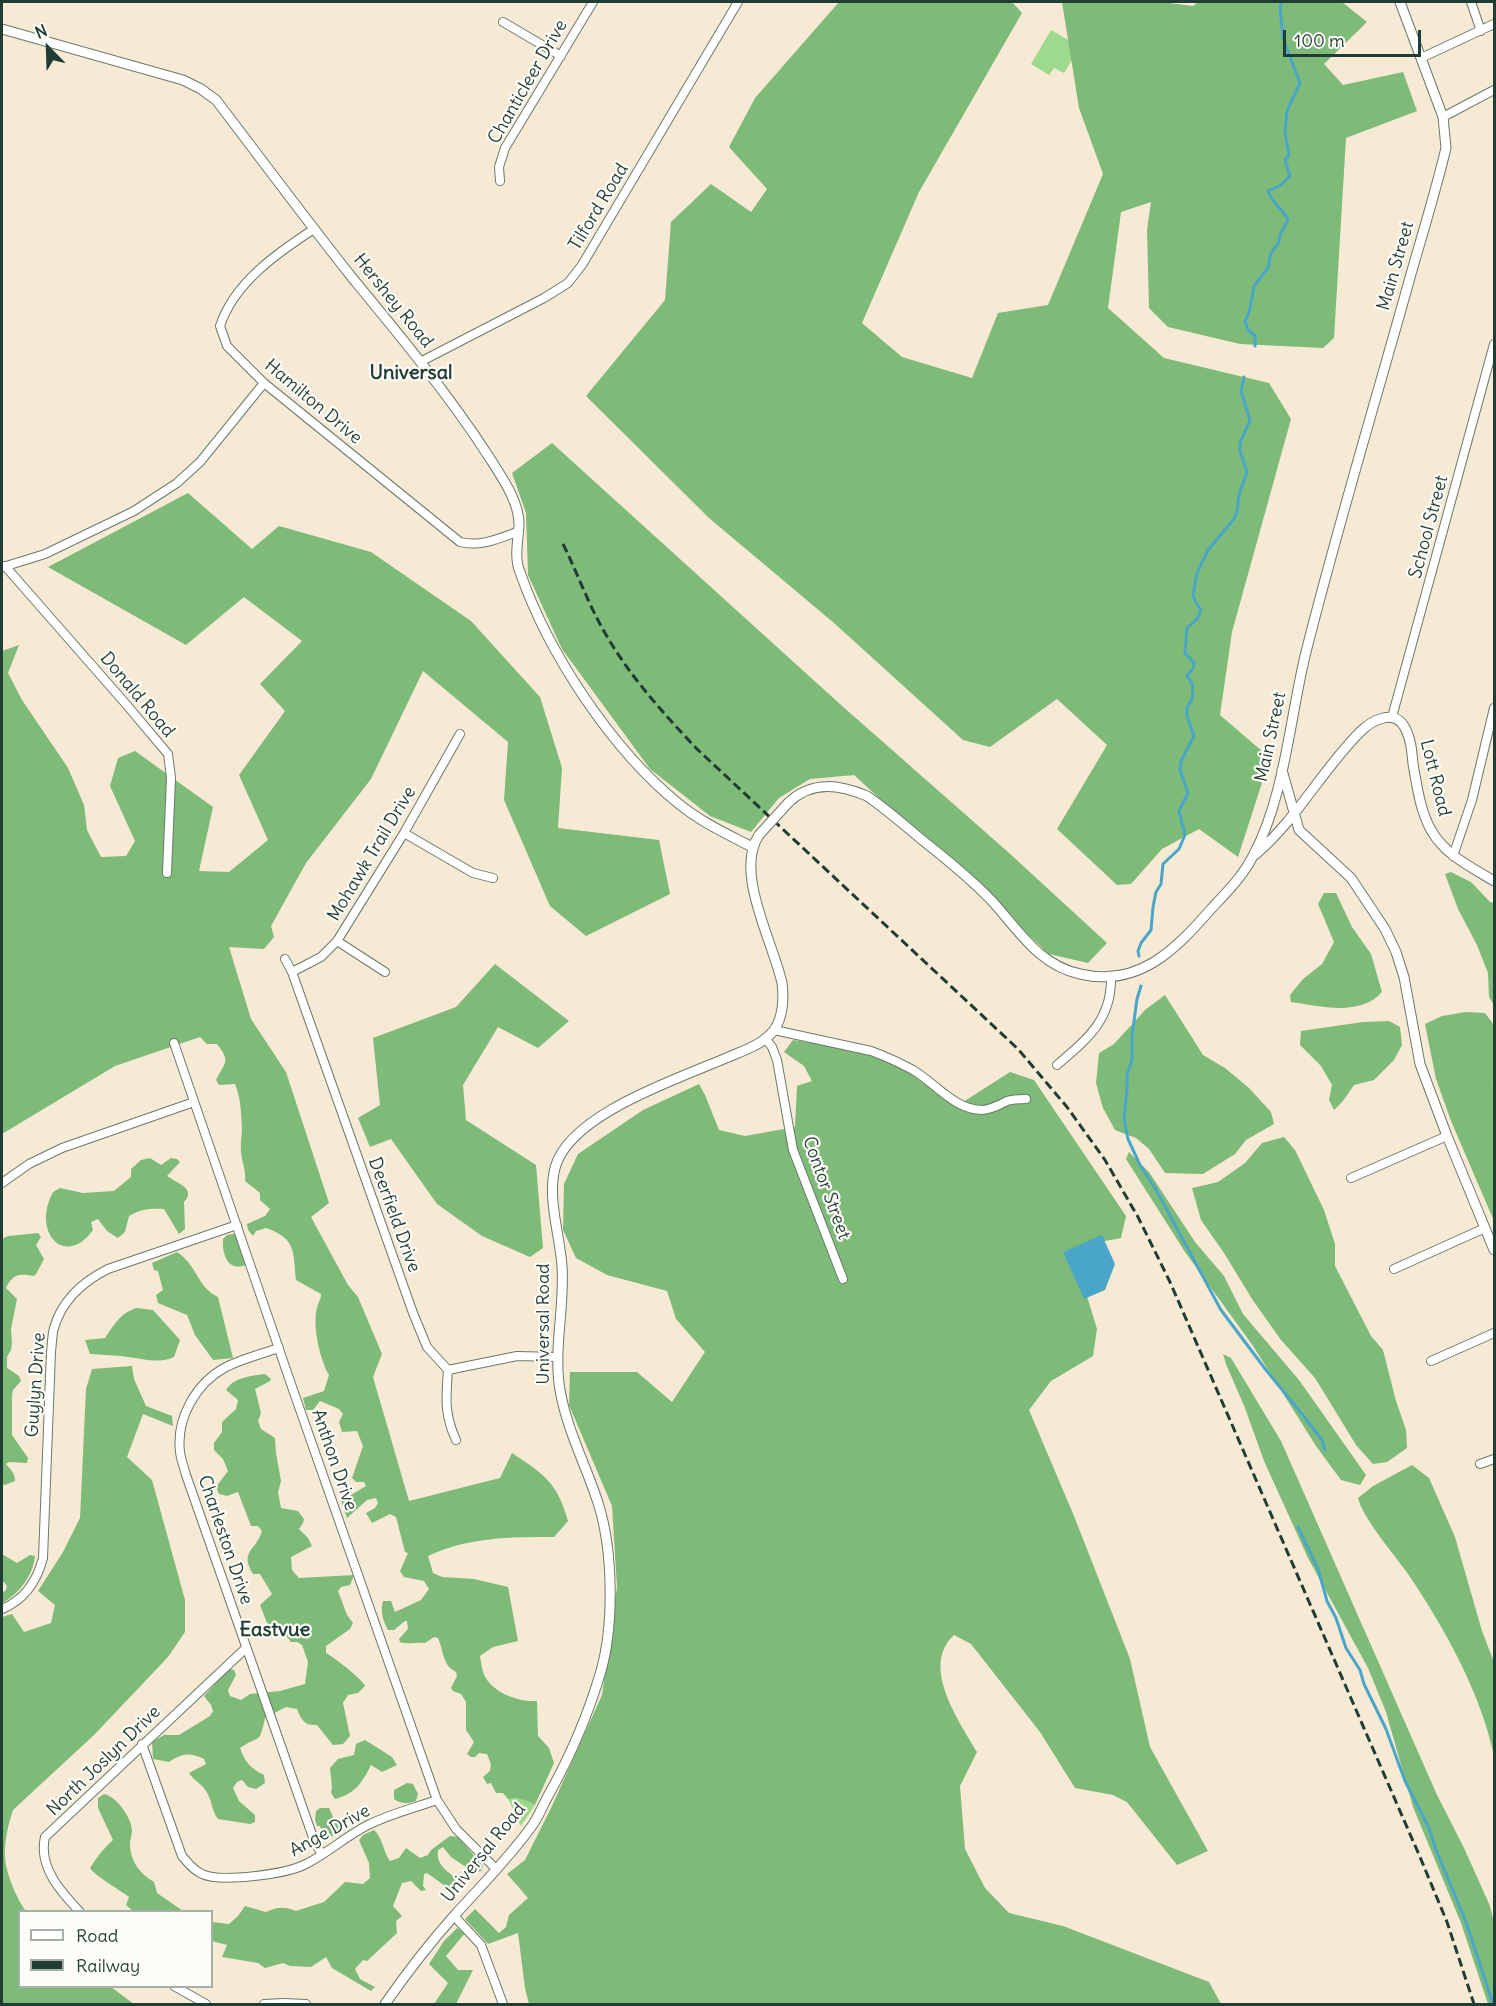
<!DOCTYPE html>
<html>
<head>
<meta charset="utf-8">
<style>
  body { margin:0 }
  #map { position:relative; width:1496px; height:2006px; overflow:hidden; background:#f6ead4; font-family:Delius,sans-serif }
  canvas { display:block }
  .frame { position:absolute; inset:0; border:3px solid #1f3d34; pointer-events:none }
  .legend { position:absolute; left:18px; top:1910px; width:195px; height:78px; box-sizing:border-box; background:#fdfcf7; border:2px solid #a4b0a9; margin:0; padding:8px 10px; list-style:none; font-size:18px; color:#1f3d34 }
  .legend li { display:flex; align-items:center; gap:12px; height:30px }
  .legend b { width:30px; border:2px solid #a4b0a9 }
  .north { position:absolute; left:18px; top:18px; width:60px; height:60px; -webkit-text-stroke:4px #fdfcf7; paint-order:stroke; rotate:337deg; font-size:16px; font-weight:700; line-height:24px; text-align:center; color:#1f3d34 }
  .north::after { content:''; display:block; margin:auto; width:21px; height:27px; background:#1f3d34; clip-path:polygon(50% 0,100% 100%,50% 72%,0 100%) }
  .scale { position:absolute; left:1283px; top:30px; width:138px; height:27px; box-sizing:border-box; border:3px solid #1f3d34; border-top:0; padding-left:8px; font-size:18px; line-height:21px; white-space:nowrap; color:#1f3d34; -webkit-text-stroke:4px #fdfcf7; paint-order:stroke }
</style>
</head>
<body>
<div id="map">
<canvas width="1496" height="2006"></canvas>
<div class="frame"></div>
<ul class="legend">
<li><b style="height:8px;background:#fff"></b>Road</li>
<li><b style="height:8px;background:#1f3d34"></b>Railway</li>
</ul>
<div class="north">N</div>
<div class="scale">100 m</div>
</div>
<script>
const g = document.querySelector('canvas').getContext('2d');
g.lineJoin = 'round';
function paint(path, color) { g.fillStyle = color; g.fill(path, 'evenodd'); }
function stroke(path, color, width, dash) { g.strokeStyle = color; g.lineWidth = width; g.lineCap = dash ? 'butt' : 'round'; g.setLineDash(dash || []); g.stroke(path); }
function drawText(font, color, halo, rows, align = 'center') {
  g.font = font + ' Delius,sans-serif'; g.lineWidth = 4.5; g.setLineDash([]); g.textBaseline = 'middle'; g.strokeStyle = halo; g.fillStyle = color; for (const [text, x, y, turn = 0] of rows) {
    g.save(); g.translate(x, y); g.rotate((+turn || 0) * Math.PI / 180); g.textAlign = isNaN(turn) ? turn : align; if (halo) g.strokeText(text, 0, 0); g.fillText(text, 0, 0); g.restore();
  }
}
const green = new Path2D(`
  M1051,30L1080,47L1064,73L1054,68L1049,75L1031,64Z
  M511,1797L523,1799L535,1805L521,1826L508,1799Z`);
const forest = new Path2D(`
  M839,2H1012L1022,13L919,192L862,323L902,357L972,378L998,313L1048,305L1103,174L1079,108L1062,2H1161L1193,6L1198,2H1342L1367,22L1324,64L1343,85L1403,72L1417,111L1346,138L1334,338L1323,348L1240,344L1168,327L1149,308L1147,230L1151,202L1121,212L1108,308L1164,358L1269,383L1291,419L1232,632L1220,715L1270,758L1238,857L1199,829L1162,849L1131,884L1117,885L1057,829L1107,745L1057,699L990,747L963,740L834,623L709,518L586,396L665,300L671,222L711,184L751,212L767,189L729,147L755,98Z
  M552,443L841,705L1008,852L1107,943L1088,963L1049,954L854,775L810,779L779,798L751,832L710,816L650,769L562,649L528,575L526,513L512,473Z
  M188,493L252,549L279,526L371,552L471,621L540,697L562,768L558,828L659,840L670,894L586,936L550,906L504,800L508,742L423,671L371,779L306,863L271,926L274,937L264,949L229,947L251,1019L286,1072L329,1203L311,1217L348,1285L358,1297L382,1354L373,1377L409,1501L500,1478L512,1453C545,1475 557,1482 568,1521L554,1537C510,1537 468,1537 428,1556L433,1573L442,1577L474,1579L508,1587L518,1641L493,1647L480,1656C481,1662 482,1669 484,1675C493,1693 518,1702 537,1701L538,1736L549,1748L554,1763L535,1805C527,1801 517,1796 508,1799L503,1793H496L491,1783L487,1784L483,1777L490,1771L491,1764L487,1754L479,1753L475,1757H471L467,1754L474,1742L466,1730V1702L461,1694L453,1691L451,1688L457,1676L456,1672C442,1665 444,1651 438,1638L434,1637L425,1643C417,1642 407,1645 400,1642L399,1639L408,1629L407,1621H405L394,1630H388C383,1621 380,1611 383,1601H391L395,1612L421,1600L429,1589L424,1581L404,1577L400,1571L408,1553L405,1552L396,1517L390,1514L372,1523L366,1513L375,1508L378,1503L376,1498L367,1500L347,1518L341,1501L366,1486L364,1482H356L352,1478L363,1446L357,1431L342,1432L339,1422L343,1414L339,1409L320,1401L313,1410H306L303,1398L324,1391L329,1375C320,1360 312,1325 317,1308C318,1302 321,1300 321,1294L296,1280C293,1252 297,1239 266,1228L256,1231L253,1236L248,1230L247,1224L265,1216L270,1209L260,1200V1193L245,1181C246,1169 242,1163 241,1152C240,1144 242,1136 242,1128C241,1112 241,1099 235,1084L219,1085L216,1080C225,1062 231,1062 217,1044H207L200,1037L115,1066L2,1134V651L19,645L8,673L22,700L68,768L84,805L87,830L101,857L126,856L135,841L110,786L118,758L135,751L213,807L199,871L229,872L268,840L239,775L285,711L260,684L302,641L244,597L186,645L48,567Z
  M1451,872L1471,882L1490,902L1494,903V1005L1489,997L1488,973L1477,945L1458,909L1445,874Z
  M1324,893H1336L1352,927L1371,954L1382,992C1360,1017 1320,1006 1291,1002L1290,995L1303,979L1322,964L1334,942L1318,904Z
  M495,964L569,1021L538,1048L498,1027L463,1085L466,1120L536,1165L543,1248L530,1257L482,1236L437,1204L391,1139L370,1147L358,1118L380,1105L373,1038L456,1007Z
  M1165,995L1203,1055L1225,1068L1249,1088L1271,1112L1274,1124L1246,1140L1235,1154L1203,1174L1165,1173L1149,1149L1136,1138L1115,1130L1103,1108L1096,1083L1099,1053L1114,1044L1145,1010Z
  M1466,1012L1485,1013C1487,1016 1491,1020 1493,1024C1496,1037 1491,1082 1494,1100V1221L1451,1121L1436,1079L1425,1024L1442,1016Z
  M1389,1021L1400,1027L1402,1045L1394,1060L1374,1080L1354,1085L1343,1101L1334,1110L1329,1100L1332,1085L1321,1066L1300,1045L1301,1031L1363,1022Z
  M793,1040L894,1056L960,1104L1010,1072L1034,1080L1126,1216L1121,1238L1089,1244L1075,1257L1097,1329L1093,1356L1051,1381L1029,1410L1074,1516L1130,1659L1150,1747L1208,1851L1177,1865L1127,1802L1113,1795L1075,1788L1040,1732L971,1644L954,1635C920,1666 959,1721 977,1752L960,1786L965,1849L985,1888L1009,1913L1063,1926L1209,1982L1221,2004H529L525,1988L518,1933L488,1944L465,1919L475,1909L499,1933L506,1927L509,1915L528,1898L507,1874L525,1860L552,1806L602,1695L617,1587L612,1506L569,1405L570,1372H637L672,1402L705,1352L676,1319L667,1291L607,1275L576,1258L563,1230L564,1184L578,1154L643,1110L699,1084L705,1095L719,1130L745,1136L795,1127L797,1086L812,1081L804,1066L784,1052Z
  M1284,1137L1295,1150L1324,1210L1335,1244V1266L1371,1336L1383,1350L1396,1401L1406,1430L1407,1448L1387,1462L1373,1464L1356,1445L1315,1378L1281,1340L1252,1299L1224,1253L1201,1220L1192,1188L1218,1182L1245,1163L1262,1143Z
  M1129,1152L1149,1172L1195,1242L1224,1276L1243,1314L1299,1380L1366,1475L1360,1485L1341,1480L1316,1446L1253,1346L1185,1252L1126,1159Z
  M150,1158L161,1165L171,1158L177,1159L180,1162L167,1176C177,1183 197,1189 184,1202L185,1229L179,1234L164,1209C150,1208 141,1209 129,1216L125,1232L118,1238L107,1231L98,1219L91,1222L93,1230C65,1269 31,1232 53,1192L60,1188L83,1193L114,1191L131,1177V1169L141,1160Z
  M38,1233L41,1237L36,1245L44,1259L36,1274L34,1276C20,1274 13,1273 6,1288L17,1299L11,1329L12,1343L11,1350L7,1357V1368L19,1376L21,1381L13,1390L12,1396V1435L28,1458L27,1463L9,1462L6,1464C11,1470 15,1473 15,1481L5,1485L2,1484V1239L8,1236Z
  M234,1234C243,1240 244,1255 246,1265C228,1272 222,1255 223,1239L227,1235Z
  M177,1252C198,1266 197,1287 218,1297L233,1358L213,1360L195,1335L187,1315L158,1303L156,1295L163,1290L158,1271L154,1270L152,1263Z
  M137,1308L153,1310L180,1340L174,1357C159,1364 144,1359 128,1357C115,1355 102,1355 90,1354L85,1340L105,1338C114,1325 121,1312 137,1308Z
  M1223,1354L1231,1358L1281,1441L1437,1795L1464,1848L1490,1906L1494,1923V2004H1488L1461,1923L1413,1807L1386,1712L1368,1668L1308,1558L1264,1461L1245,1408L1226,1364Z
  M132,1366L134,1379L146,1406L172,1416L173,1426L143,1414L127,1457L152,1480L185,1600V1632L168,1657L94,1735L13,1810C8,1825 4,1842 5,1858C6,1873 17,1900 26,1911L20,1912V1986L111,1987L134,2004H2V1617L12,1614L24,1632L51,1623L55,1605L38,1591L63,1552L80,1518L86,1389L92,1369Z
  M265,1374L271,1379L270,1381L255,1389L261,1413L258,1421L261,1429L275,1438L276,1453L281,1481L278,1492L281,1508L298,1511L304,1519L303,1523L299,1529L308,1538L312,1546L291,1557L292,1570L299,1578L354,1575L350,1585L341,1587L338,1591L347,1615L353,1623L350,1629L326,1646V1653C335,1658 362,1679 365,1686L358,1693L348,1695L343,1703L350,1736L343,1744L333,1745L317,1725C304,1726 301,1719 297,1709L286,1707L265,1718C259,1745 261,1734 240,1748C245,1762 250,1768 264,1775L265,1783L256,1789L248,1787L242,1780L237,1782L233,1788L239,1801L255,1815V1822L250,1824L218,1819C211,1810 212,1799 206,1791C202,1784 193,1780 189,1773L206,1764L204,1759C191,1752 181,1753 169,1762L153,1759L152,1742L164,1735H179L210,1716L213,1711L211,1705L204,1696L229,1669L234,1670L236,1675L228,1690L230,1696L241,1700L250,1694L280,1691L305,1684L308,1662L302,1645L297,1642H291L284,1633L267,1623L260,1605L272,1594L260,1574H253C239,1551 256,1551 262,1531L258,1526H251L238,1492L227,1496L219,1494L216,1487L228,1471L223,1459L214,1450V1443L222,1432V1422L236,1409L238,1400L226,1390C234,1377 251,1376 265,1374Z
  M1412,1465L1429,1478L1455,1537L1482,1631L1494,1662V1756C1481,1693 1444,1627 1408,1574C1395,1555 1363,1519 1358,1498L1373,1486Z
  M2,1554L17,1563L30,1555L35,1556C33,1576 19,1594 2,1603V1593L6,1590L7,1586L2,1580Z
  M365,1740L392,1757L397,1765L382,1772L371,1765C362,1783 355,1794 335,1799L331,1793L332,1787L330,1768L338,1759L354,1755L356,1744Z
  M407,1783L413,1784L418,1794L416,1801C409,1804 400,1804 394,1799V1790Z
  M104,1794C117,1797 131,1817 132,1830C132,1835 130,1840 130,1844C130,1861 140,1874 154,1882L157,1893L183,1911H133L126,1905L129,1897C120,1890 95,1876 90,1868C97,1857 103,1849 113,1840L98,1808V1798Z
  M320,1808H329L333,1817L340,1820L339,1831L333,1836C325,1836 322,1834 320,1826H317L315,1820L316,1811Z
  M374,1830C383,1838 383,1852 390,1861L399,1858L406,1848L420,1858L428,1855L431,1850L450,1836L458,1837L483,1866L481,1871L475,1873L451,1857L443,1847L438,1850C436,1864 445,1869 454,1877L455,1884L448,1888L427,1873L424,1874L423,1886L426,1890L421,1891L411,1881L402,1883L393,1906L402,1916L396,1921L397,1933L367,1961L363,1960L355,1969L360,1979L375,1987L371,1991L332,1968L326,1957L311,1967L290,1966L283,1963L265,1968L258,1963L222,1957L227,1945L212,1941V1922L229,1924L238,1916L245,1906L266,1912C277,1907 284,1906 296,1911L324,1902L345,1882L363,1884L370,1878L369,1863L359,1840L363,1835Z
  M457,1928L465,1933L446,1956L458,1970H473L456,2004H434L448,1983L429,1964L444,1941Z`);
const water = new Path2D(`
  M1102,1235L1115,1264L1105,1290L1084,1299L1063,1252Z`);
const stream = new Path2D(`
  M1255,346V336L1248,330L1245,321L1249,313L1254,286L1268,268L1271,253L1279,242L1280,235L1288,219C1283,210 1270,200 1268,191L1281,185L1290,176L1285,160L1289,155L1285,132L1287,111L1300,83L1283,38L1280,7L1282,2
  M1139,956L1138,951L1141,943L1151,930L1153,907L1156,892L1161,884L1163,864L1179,849L1185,835L1179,811L1188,793L1180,770L1181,761L1194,736L1187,716V707L1192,699L1193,686L1187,675L1193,669L1194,663L1185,653L1187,628L1197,619L1201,610L1196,603L1193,595L1197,573L1208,550L1234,519L1237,512L1239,495L1247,472L1240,451V443L1250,420L1241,391L1244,377
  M1141,986L1137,999L1132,1036V1060L1127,1075V1089L1124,1119L1128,1139L1140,1165L1155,1188L1221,1310L1266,1370L1302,1414L1322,1440L1325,1450
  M1298,1527L1318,1569L1327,1601L1336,1618L1346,1648L1360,1670L1364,1684L1386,1729L1405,1781L1429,1828L1436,1850L1466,1922L1493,2004`);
const minor = new Path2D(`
  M1471,2L1481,31
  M503,22L561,56
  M1421,58L1494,24
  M1443,117L1494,90
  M500,181L499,167L505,148L593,2
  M314,229C277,253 234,283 220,326L227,346L264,383L460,542C480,547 498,539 517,532
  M420,362L544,298L568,283L582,265L738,2
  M2,566H5L125,703L168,754L171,778L167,873
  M3,567L45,554L134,511L177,483L200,462L264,383
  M1392,717L1494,344
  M404,833L473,873L493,878
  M1453,856L1472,800L1494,708
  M337,941L385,972
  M285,959L292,972L413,1313L427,1347L448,1370
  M292,972L321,957L337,941L404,833L460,734
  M774,1030L871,1051C885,1056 900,1063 913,1070C935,1083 954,1109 981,1110C991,1110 999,1105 1007,1101C1013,1099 1020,1099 1026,1099
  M765,1038L772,1047L777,1060L793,1150L843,1279
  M174,1043L291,1384L437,1800L456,1829L496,1869
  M1057,1065C1087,1039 1112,1020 1111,977
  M1351,1178L1447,1136
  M2,1183L29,1164L62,1148L194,1102
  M1394,1269L1485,1228
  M279,1348C261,1354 242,1359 226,1367C196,1383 176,1418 180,1452C181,1460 184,1467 186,1475L315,1843L322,1854
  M1431,1361L1494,1333
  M448,1370L517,1356L558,1357
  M448,1370C446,1398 444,1414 456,1440
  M1480,1464L1494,1459
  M2,1609C24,1600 37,1581 43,1558L51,1352C52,1344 52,1335 54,1328C62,1300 84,1281 108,1269L237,1225
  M142,1744L182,1856C188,1863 193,1870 202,1874C221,1883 287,1874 306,1864C328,1853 346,1836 368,1825C390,1814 414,1808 437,1800
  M80,1912C61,1892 38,1867 45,1837L246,1648
  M454,1916L481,1945L503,2004
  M174,1986L206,2004
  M264,2004L284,2003L306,2004`);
const tertiary = new Path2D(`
  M2,29L183,80L201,89L216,100C262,160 307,221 354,280C401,337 449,395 489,457C501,476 520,502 519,526C518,541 514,558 520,572C548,653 612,750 679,804C701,822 727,834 752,847
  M1282,770L1299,830L1351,878L1385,929L1396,952L1404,977L1420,1064L1447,1136L1494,1250
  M789,802C813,780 840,785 867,796C886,809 903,824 921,839C945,858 970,878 991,900C1018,929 1038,965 1080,974C1139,988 1176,949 1211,909C1226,893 1243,876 1253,856C1285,797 1290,716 1306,652C1338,525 1376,400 1411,274C1423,232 1436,190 1446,148L1443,117L1400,2
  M1256,854C1297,819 1322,770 1360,732C1372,720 1395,708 1405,728C1411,739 1412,752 1413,764C1417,786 1420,810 1431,830C1445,855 1471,867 1494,881
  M385,2004C406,1974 428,1945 453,1917C479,1888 512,1855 534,1823C539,1815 543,1805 548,1796C570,1757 588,1715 601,1671C614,1625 613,1552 599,1506C587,1467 567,1431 560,1390C553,1349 565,1307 562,1266C560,1236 547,1198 555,1168C569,1114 678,1079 726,1058C742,1051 763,1045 774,1030C783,1018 784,998 782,983C773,942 734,872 759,835`);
const rail = new Path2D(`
  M563,544C576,570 586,598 600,624C625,671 661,711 697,749L1018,1049L1067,1107L1105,1160L1138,1217L1170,1282L1420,1857L1447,1922L1474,2004`);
const tertiaryBridge = new Path2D(`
  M759,835L789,802`);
const streetNames = [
  ["Chanticleer Drive",528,82,-60],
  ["Tilford Road",599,207,-59],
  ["Main Street",1396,266,-74],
  ["Hershey Road",393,301,51],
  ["Hamilton Drive",313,402,40],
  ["School Street",1429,527,-75],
  ["Donald Road",137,695,50],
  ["Main Street",1271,737,-78],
  ["Lott Road",1435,778,76],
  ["Mohawk Trail Drive",372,854,-59],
  ["Contor Street",826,1188,70],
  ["Deerfield Drive",394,1215,70],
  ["Universal Road",544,1324,-90],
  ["Guylyn Drive",36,1385,-86],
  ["Anthon Drive",334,1460,71],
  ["Charleston Drive",225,1540,71],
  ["North Joslyn Drive",104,1761,-44],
  ["Ange Drive",330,1831,-29],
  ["Universal Road",484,1853,-51]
];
const neighbourhoodNames = [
  ["Universal",411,373],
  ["Eastvue",275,1630]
];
paint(green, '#9eda8d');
paint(forest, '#7eba78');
paint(water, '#4aa6c8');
stroke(stream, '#4aa6c8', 3);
stroke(minor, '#6a7a6c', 10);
stroke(tertiary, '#6a7a6c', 11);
stroke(minor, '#fff', 8);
stroke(tertiary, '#fff', 9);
stroke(rail, '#1f3d34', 3, [9, 4.5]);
stroke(tertiaryBridge, '#6a7a6c', 11, []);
stroke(tertiaryBridge, '#fff', 9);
drawText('18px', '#1f3d34', '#fdfcf7', streetNames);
drawText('bold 20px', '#1f3d34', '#fdfcf7', neighbourhoodNames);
</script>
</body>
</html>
